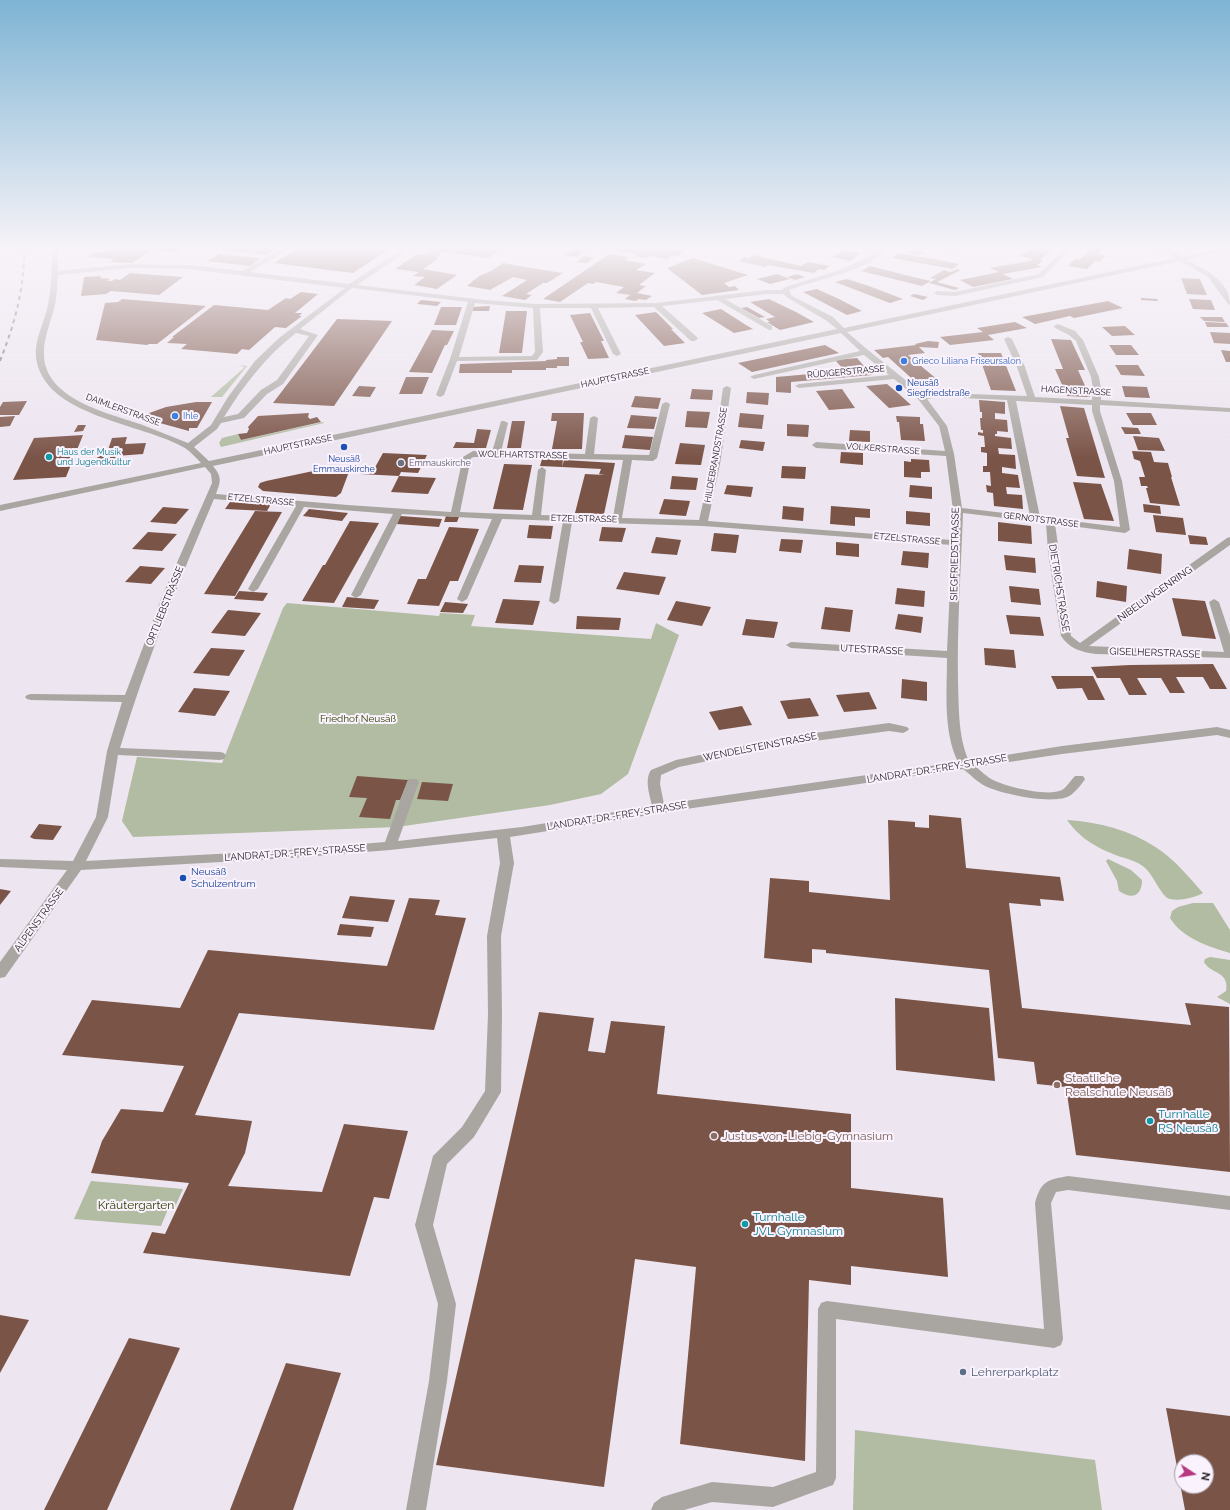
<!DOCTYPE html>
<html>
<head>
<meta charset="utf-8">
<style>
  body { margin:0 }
  #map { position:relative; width:1230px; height:1510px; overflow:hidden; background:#ede5f0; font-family:Raleway,sans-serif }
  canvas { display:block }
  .north { position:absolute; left:1174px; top:1454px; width:40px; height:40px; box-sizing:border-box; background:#faf2fd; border:1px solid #a6a0a8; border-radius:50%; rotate:102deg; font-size:11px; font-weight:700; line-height:16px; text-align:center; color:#282529 }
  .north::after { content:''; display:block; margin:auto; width:14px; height:18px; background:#b73781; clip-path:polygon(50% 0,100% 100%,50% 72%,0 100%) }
</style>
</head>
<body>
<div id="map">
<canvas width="1230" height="1510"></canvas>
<div class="north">N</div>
</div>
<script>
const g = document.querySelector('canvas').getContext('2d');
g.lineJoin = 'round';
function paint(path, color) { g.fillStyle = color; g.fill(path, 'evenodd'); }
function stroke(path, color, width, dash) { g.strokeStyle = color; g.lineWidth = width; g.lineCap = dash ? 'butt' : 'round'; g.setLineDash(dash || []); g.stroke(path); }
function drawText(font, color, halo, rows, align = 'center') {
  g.font = font + ' Raleway,sans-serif'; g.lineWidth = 4; g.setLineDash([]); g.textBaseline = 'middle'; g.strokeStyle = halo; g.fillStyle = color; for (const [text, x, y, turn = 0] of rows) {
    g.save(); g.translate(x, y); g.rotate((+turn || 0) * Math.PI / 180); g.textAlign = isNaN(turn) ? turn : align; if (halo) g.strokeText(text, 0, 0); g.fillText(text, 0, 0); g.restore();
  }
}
const green = new Path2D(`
  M239,365L247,366L222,397H211L245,367Z
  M323,422L324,423L221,447L219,443L222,438L238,434L241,440Z
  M287,603L439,616L440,613L475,615L471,626L651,639L656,623L679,635L628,774L601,794L550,805L397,827L133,837L122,821L137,757L222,763L283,608Z
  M1067,820C1099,822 1130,830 1157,848C1174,859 1189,877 1203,893C1194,898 1180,901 1170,899C1161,897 1154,875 1144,867C1138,862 1129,859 1121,857C1099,849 1081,840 1067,820Z
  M1108,859L1131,870L1142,880C1142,896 1132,900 1119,891L1117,881L1106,861Z
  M1193,903H1213L1230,930V953C1209,947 1182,938 1170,918L1172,911L1178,907Z
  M1210,957L1230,960V1004L1217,997L1226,991C1230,971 1210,974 1204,962L1205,959Z
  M91,1181L183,1189L174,1209H168L161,1226L74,1219Z
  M855,1430L1095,1460L1102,1510H853Z`);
const building = new Path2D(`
  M113,246H147L143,249H153L132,263L110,262L114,259L88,257L96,252H104Z
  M165,246H184L176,252L158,251Z
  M229,246H258L278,248L267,255L222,250Z
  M302,246H394L353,273L274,263Z
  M427,246H470L499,250L488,258L443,252L435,258H439L423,269L457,275L437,289L414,285L425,277L413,276L419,272L395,269L417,254L425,255L432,251L422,249Z
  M620,246H674L688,248L678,256L672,255L667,259L649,256L646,258L635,256L637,254L613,251Z
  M814,246H842L841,249Z
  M931,246H956L961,248L957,250H950Z
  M1033,246L1052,250L1040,260L1043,261L1037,265L1042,267L1003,274L1013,279L973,287L960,280L999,272L990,268L1030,261L1033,259L1021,256Z
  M1086,246H1107L1097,254L1106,256L1099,262L1095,261L1087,269L1068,266L1075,259L1079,260L1091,249L1085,247Z
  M574,249L586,250L577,257L564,255Z
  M844,250L861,253L850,261L832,257Z
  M913,250L924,252L919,255L909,253Z
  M899,253L934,259L959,264L953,269L892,258Z
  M219,254L261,258L250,266L207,261Z
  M609,254L629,257L625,260L646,264L636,270L655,273L639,285L646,286L637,293L652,296L646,300L639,299L635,301L625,299L630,295L616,293L624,287L596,282L593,284L588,283L560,302L543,299Z
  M753,255L801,266L808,262L830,266L824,270L819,269L814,273L768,265L765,267L739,261L744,257L749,258Z
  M584,256L594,258L587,263L577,262Z
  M693,258L748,275L724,283L729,287L735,286L739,290L702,295L667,268Z
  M503,263L525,267L563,273L547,283H543L526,294L532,295L525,300L502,296L527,280L513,277L490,290L467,286L479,276L491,271Z
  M870,266L905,275L931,281L922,286L861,271Z
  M957,269L961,270L937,282L959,288L955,290L929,283L936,279L930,278L944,270L950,272Z
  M130,273L183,277L159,295L111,291L106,294L81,296L84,277L101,276L100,278L110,279L107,281H112L115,279L120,280Z
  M777,274L790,279L770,284L757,279Z
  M797,274L805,277L795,280L787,277Z
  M1181,278L1200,279L1207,295L1187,294Z
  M847,279L869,286L903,299L890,303L835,282Z
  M817,289L839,299L862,311L847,315L803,292Z
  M301,292L318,294L295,313H302L299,316H302L286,328L275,327L249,350L242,349L237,354L181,349L187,344L167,343L174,337H172L214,305L268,310L286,298L290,299Z
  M914,294L919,295L928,297L923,300L910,296Z
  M1141,298L1157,299L1158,301L1141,300Z
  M122,299L195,305L206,306L157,344H149L147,345L96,340L105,303L118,302Z
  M769,299L796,312L814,322L780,330L767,322H770L766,319L775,317L750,302Z
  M1189,299L1211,300L1215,310L1193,309Z
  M421,300L441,302L437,306L417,304Z
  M1108,301L1123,308L1074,318L1070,316L1035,324L1022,317Z
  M490,306L489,311H471L472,307Z
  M441,307H462L456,325H434Z
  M747,307L765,317L759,318L741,308Z
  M721,309L746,325L753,329L734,333L702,313Z
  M506,311H527L522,353H499Z
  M656,312L673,329H671L685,343L664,346L635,315Z
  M590,313L604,341H601L609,358L588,359L580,342H583L570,315Z
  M1200,317H1222L1225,322L1204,321Z
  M337,319L392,321L334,406L273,403Z
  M1015,322L1027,328L988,335L994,340L950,345L940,337L983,332L977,328Z
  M1205,322L1226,323L1229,327H1207Z
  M1125,326L1135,335L1112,336L1102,327Z
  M432,330L454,331L447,345H445L443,349L432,373L409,372Z
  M1210,332L1230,333V344L1214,343Z
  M1051,339L1071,340L1085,370H1078L1090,397L1067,396L1055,369H1063Z
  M928,341L939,342L938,348L919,347L925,353L908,355L939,381L918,384L888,357L883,358L874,350L916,345L915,344Z
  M825,345L839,353L752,372L738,363Z
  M1109,345H1131L1139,355H1116Z
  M1221,350L1230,351V362H1226Z
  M978,353H1001L1016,391L991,390Z
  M557,357H569V366H557V368H546V370H512V373H459L460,364L546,361V360L557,359Z
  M857,358L872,375L791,382V393L776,392V377L845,371L835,360Z
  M1115,365H1138L1145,376L1121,375Z
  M406,377H429L422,394H399Z
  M887,384L899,394L911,405L889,408L866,386Z
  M359,386L376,387L370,397L352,396Z
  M1122,386L1147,387L1150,398L1125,397Z
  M692,389L713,390L712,400L690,399Z
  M842,389L855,408L829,410L816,391Z
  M747,392L769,393L768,405L746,403Z
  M635,396L661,398L658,409L631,407Z
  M979,400L1005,402V414L995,413V419L1007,420L1008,432L997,431V434H995V436L1011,438L1012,449L998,448L999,454L1015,455L1016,469L1002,467V473L1018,475L1020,488L1006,487L1007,494L1022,495L1023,509L994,506L993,493L987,492L986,485L991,486L990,472H983V466H987V453L981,452V447H985L984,436L978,435V432L983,433V430H981L980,418H982V412H980Z
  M27,401L19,415H0V407L3,402Z
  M196,402H212L197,428H189V431L138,417L166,407Z
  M1060,406L1084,408L1105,478L1077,476L1066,438H1069Z
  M687,411L710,412L707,428L685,427Z
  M309,413L308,417L310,419L317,417L321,422L241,440L238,434L247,433L249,429L248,427L258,416Z
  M552,413H584L582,449H552L557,421H551Z
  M740,413L764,415L762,429L738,427Z
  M1126,413H1151L1157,425H1133Z
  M631,415L657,417L654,429L627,428Z
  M15,416L10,426L0,427V417Z
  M896,416L920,417V424H923L925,441L901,440L899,422H897Z
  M512,421H525L521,448H507Z
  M787,424L809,425L808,437L787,436Z
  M78,425H86L83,431L74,432Z
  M1121,427L1138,428L1141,434H1125Z
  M477,429L491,430L486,448H453L456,442L474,443Z
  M850,430L870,431V442L849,441Z
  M83,435L66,477L13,480L34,438Z
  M625,435L653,437L650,450L622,448Z
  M1133,436L1159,438L1165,451L1138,450Z
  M127,437L125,444L146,443L143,454L116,456L114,463L95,464L98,456H106L112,438Z
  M741,440L765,442L763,451L739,448Z
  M680,443L705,445L701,465L675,464Z
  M1132,451L1151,452L1154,462L1168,463L1172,477H1171L1180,506L1150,503L1146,488H1148L1147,486H1141L1140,481L1139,477H1145L1140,461L1134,459Z
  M841,452L863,453V465L840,463Z
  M383,453L427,455L418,473L401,472L399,476L436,478L428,494L391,492L399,476L361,474L363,470L373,471Z
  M542,459L563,460L562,467L540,466Z
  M911,459L929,460L930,472H921V478L904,477V461L911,462Z
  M564,460L615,463L604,514L575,513L585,474L605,475L599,474L601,469L562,467Z
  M504,464L532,465L523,510L493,509Z
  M337,466L347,467L350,469L341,493L336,497L263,491L258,487L260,483L266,481Z
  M782,466L806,467L805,479L781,478Z
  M672,476L698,478L696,490L670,489Z
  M1073,482L1101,484L1114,521L1084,519Z
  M727,485L753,487L751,497L724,494Z
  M910,485L932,487V499L909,497Z
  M664,499L690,501L686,516L659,514Z
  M230,502L271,504L267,511L225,509Z
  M1143,504L1160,506L1161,514L1144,512Z
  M783,506L804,508L803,521L782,519Z
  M831,506L870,509V518L855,517V526L830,524Z
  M163,507L189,509L176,524L150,522Z
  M309,509L348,513L342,521L303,516Z
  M255,511L282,512L235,596L204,594Z
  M906,511L930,513V526L906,524Z
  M1153,515L1183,518L1186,535L1156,532Z
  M400,516L442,519L439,527L397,524Z
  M446,516L459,517L457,522H444Z
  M350,521L379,523L334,603L302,601L323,565H325Z
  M998,522L1031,526L1032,544L998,541Z
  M529,525L553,526L551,539L527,538Z
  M449,527L479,529L458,581H450L439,606L407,604L418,579H426Z
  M602,527L626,528L622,542L599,541Z
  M148,532L177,534L162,551L132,549Z
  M714,533L739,535L736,553L711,551Z
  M1188,535L1206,537L1208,545L1190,544Z
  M656,537L681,540L677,555L651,553Z
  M781,539L803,540L801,553L779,551Z
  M836,542L859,544V557L836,555Z
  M1129,549L1162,554L1161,574L1127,569Z
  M903,551L929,553L928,568L901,565Z
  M1004,555L1035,558L1036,573L1006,570Z
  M519,565L544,566L541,583L514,582Z
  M140,566L165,568L151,584L125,582Z
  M624,572L666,577L659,595L616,589Z
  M1097,581L1127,586L1126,602L1096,597Z
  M1009,586L1039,589L1041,605L1011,602Z
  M897,588L925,591L924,607L895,604Z
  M239,591L268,593L263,601L234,599Z
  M347,597L379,600L374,609L342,607Z
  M1172,598L1205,601L1216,639L1182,636Z
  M503,599L540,601L533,625L495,623Z
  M676,601L711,607L702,626L667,620Z
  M445,602L468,604L463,613L440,612Z
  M825,607L853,610L850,632L821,629Z
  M228,610L261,613L245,636L211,633Z
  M898,614L923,617L921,633L895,629Z
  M1006,615L1040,617L1044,636L1010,634Z
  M577,616L621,618L619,630L576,629Z
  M746,619L778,622L774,638L742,635Z
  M211,648L245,650L229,676L193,673Z
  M984,648L1014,650L1016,668L985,665Z
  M1213,664L1227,689H1210L1203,677H1176L1185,693H1170L1161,678H1137L1147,695H1129L1120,678H1097L1091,667L1130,665Z
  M1051,676H1093L1105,700H1088L1082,688L1057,689Z
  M902,679L927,682V701L901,698Z
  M194,688L230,691L215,716L178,712Z
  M869,692L877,709L844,712L836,695Z
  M810,698L819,716L788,719L780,701Z
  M742,706L752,725L719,730L709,712Z
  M357,776L408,780L400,800H396L390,819L359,817L367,798L349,797Z
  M422,782L453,784L448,801L417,799Z
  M929,815L961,818L966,868L1060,877L1064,901L1040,899L1041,906L1009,903L1022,1008L1191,1025L1185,1003L1229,1007L1230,1172L1076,1155L1066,1087L1037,1084L1034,1062L998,1058L989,970L826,953V950L812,949V963L764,958L770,878L809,881V892L890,900L888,820L915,822V827L929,828Z
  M39,824L62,826L53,840L34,839L30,837Z
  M0,889L11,891L0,905Z
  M350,896L395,900L388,922L342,918Z
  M409,898L440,900L435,915L466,918L434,1030L239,1013L195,1115L252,1121L245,1153L228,1186L322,1192L344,1124L408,1131L389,1199L374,1197L350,1276L143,1253L152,1232L165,1234L189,1183L91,1173L102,1141L121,1109L163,1112L184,1066L62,1055L92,1000L180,1008L208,950L387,966Z
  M340,924L374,927L371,937L337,935Z
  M895,998L989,1008L995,1081L896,1070Z
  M539,1012L594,1018L588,1051L605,1053L611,1021L665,1026L657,1094L851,1114V1188L943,1198L948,1277L851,1266V1285L809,1280L805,1461L680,1444L696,1267L635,1259L604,1487L436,1465Z
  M0,1315L29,1320L0,1373Z
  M129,1338L180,1348L107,1510H44Z
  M286,1363L341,1373L293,1510H230Z
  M1166,1408L1230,1416V1510H1185ZM1182,1462H1206V1486H1182Z`);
const minor = new Path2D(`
  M52,246H58V271L131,264L188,265L242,271L287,246H295L250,272L349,284L407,246H415L357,285L485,300L536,304L656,303L766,290H782L784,288L789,286L840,270L864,259L885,246H892C865,273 823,277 789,290L792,296L833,317L844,328L1175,258L1170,255L1149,246H1158L1165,248L1163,246H1169L1181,257L1230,246V249L1186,260C1205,269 1230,281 1230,305L1228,304L1208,277L1180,261L847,332L868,350L923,394L939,393L1027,396L1017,367L1004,339L1008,337L1012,339L1025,367L1035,397L1092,400L1093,389L1091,377L1076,341L1069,335L1055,328L1054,326L1058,324L1075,331L1083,340L1099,377L1101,389V400L1230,408V412L1100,405V411L1122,481L1130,530L1125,533L1055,524L1071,636L1080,643L1227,538L1230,537V545L1089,646L1224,652L1209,602L1214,599L1219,602L1230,635V658L1096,654C1081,652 1070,649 1061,636L1048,552L1046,523L963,513C961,569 957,626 958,682C959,708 958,737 969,761L1062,746L1217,727L1230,730V738L1217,735L1062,754L976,767C981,771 987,777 993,780C1007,787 1048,797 1062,790C1066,788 1071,780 1075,776H1083L1085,779C1082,784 1076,791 1071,795C1056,806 1001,794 985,786C977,782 970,774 963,769L693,808L510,837L514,863L501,936L502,1014L501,1092L474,1137L447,1164L433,1225L456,1304L447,1381L426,1510H406L429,1381L438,1304L415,1225L433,1156L462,1127L485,1091L488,1014L487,936L500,863L497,838L390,850L291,858L81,870L5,977L0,978V962L67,870L0,867V859L73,861L96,817L107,751L122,702L31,700L27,699L25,697L27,695L31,694L125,695L161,599L212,483L211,474L205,467L0,511V505L201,463C196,458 191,452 185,448C143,423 43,417 36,357C34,339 45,322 48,304C52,285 52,265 52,246ZM131,268L188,269L345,288L279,338L255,361L228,397L211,425L188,443C172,437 156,430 140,424C107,413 46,399 44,356C43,338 51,322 55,305C57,295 57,285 58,275ZM352,288L468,302L450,359L436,395L440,397L444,395L457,361L537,360L543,352L540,308H591L613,354L617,356L621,354L598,308L654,307L691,341H694L698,339L697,337L662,306L717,300L769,330H772V326L725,299L766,294H783L788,298L827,321L837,329L209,461L194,447L217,429L221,423L244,418L267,394L283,384L318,335L300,329ZM475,303L533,308L535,352L532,356L459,357ZM296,333L309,336L277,380L261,390L238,414L224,417C244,385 266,356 296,333ZM841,333L860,351L754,375L750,377L754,379L864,355L889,375L799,384L795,386L799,388L894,379L918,399L939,426L945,451L816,442L812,445L816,448L946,456L953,510L952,540L708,521L720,464L731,388L727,386L723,388L712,464L699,520L622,518L632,460L653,461L657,458L670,404L666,402L662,404L649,455L594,454L598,418L594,416L590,418L585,454L501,452L508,423L504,421H501L492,452L473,451L463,457L451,512L348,505L216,494C221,481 222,477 213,466ZM939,397L1007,400L1030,516L962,508L954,454L947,426L927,399ZM1016,401L1092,405V411L1114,481L1120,527L1040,517ZM474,457L623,460L613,517L541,515L546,470L542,467L538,470L532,515L460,512L471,458ZM214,499L296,506L248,589L253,592L258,589L304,507L393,514L351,595L356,598L361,595L402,514L492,519L457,599L462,602L467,599L502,519L563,521L549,601L554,604L559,601L572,522L703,526L952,545L947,651L791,642L786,645L791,648L947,658C947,692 943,731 958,762L664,804L660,784L661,775L679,767L785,745L889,731L903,733L907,731L909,729L907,727L889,723L785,737L676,760L651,770C644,780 650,796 652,806L522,827L398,841L419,782L417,779H409L407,782L385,842L291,850L86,861L108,817L118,755L220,760L224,759L226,756L224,753L220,752L120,748C146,662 179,581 214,499Z
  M1067,246H1074L1043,277L955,296L937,295L934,293L937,291L955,292L1039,274Z
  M1068,1176L1230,1196V1210L1068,1190L1056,1192L1051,1203L1063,1339L1061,1345L1054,1348L836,1319V1478L833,1485L773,1507L712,1502L684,1510H651L654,1503L662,1497L712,1482L773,1487L816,1472L818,1309L821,1303L827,1301L1044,1329L1035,1203C1041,1181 1047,1180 1068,1176Z`);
const rail = new Path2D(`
  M0,361C15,323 25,287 24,246`);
const markers = [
  [904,361,4,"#3f7fe0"],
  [899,388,4,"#1a4fb4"],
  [175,416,4,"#3f7fe0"],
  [344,447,4,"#1a4fb4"],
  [49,457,4,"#0f9aa8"],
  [401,463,4,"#6b7280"],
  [183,878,4,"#1a4fb4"],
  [1057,1085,4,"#8d6e63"],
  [1150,1121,4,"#0f9aa8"],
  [714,1136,4,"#8d6e63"],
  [745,1224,4,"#0f9aa8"],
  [963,1372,4,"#5c6f8a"]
];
const farShopnames = [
  ["Grieco Liliana Friseursalon",912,361],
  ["Ihle",183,416]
];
const farStreetnames = [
  ["RÜDIGERSTRASSE",846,372,-5],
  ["HAUPTSTRASSE",615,378,-12],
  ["HAGENSTRASSE",1076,391,3],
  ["DAIMLERSTRASSE",123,410,20],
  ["HAUPTSTRASSE",298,445,-12],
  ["VOLKERSTRASSE",883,449,4],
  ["WOLFHARTSTRASSE",523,455,1],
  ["HILDEBRANDSTRASSE",716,455,-80],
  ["ETZELSTRASSE",261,500,5],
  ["ETZELSTRASSE",584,519,1],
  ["GERNOTSTRASSE",1041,520,7],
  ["ETZELSTRASSE",907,539,5]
];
const farTransitnames = [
  ["Neusäß",907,383],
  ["Siegfriedstraße",907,393],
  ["Neusäß",344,459,"center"],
  ["Emmauskirche",344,469,"center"]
];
const farCulturenames = [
  ["Haus der Musik",57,452],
  ["und Jugendkultur",57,462]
];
const farWorshipnames = [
  ["Emmauskirche",409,463]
];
const streetNames = [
  ["SIEGFRIEDSTRASSE",955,554,-89],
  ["DIETRICHSTRASSE",1059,588,81],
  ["NIBELUNGENRING",1155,594,-35],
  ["ORTLIEBSTRASSE",165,606,-68],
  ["UTESTRASSE",872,650,3],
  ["GISELHERSTRASSE",1155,653,2],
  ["WENDELSTEINSTRASSE",760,747,-11],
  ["LANDRAT-DR.-FREY-STRASSE",937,769,-9],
  ["LANDRAT-DR.-FREY-STRASSE",617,816,-9],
  ["LANDRAT-DR.-FREY-STRASSE",295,853,-4],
  ["ALPENSTRASSE",39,920,-54]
];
const parkNames = [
  ["Friedhof Neusäß",358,719]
];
const transitNames = [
  ["Neusäß",191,872],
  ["Schulzentrum",191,884]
];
const nearEducationnames = [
  ["Staatliche",1065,1078],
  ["Realschule Neusäß",1065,1092],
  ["Justus-von-Liebig-Gymnasium",722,1136]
];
const nearCulturenames = [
  ["Turnhalle",1158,1114],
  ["RS Neusäß",1158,1128],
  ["Turnhalle",753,1217],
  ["JVL Gymnasium",753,1231]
];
const nearParknames = [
  ["Kräutergarten",136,1205]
];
const nearServicenames = [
  ["Lehrerparkplatz",971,1372]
];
paint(green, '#b1bca2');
paint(building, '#7b5448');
paint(minor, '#a9a6a2');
stroke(rail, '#777278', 2, [4, 4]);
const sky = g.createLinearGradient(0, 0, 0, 458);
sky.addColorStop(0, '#7eb4d4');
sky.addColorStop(0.54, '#f7f3f8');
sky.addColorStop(1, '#f7f3f800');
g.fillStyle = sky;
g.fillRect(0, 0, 1230, 458);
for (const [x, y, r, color] of markers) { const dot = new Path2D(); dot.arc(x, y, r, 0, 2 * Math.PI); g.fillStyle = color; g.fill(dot); stroke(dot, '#faf2fd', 1.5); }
drawText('9px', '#366cbe', '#faf2fd', farShopnames, 'left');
drawText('9px', '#282529', '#faf2fd', farStreetnames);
drawText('9px', '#164399', '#faf2fd', farTransitnames, 'left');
drawText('9px', '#0d838f', '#faf2fd', farCulturenames, 'left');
drawText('9px', '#5b616d', '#faf2fd', farWorshipnames, 'left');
drawText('10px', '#282529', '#faf2fd', streetNames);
drawText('10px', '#2c3f01', '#faf2fd', parkNames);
drawText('10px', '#164399', '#faf2fd', transitNames, 'left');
drawText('12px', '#785e54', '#faf2fd', nearEducationnames, 'left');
drawText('12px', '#0d838f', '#faf2fd', nearCulturenames, 'left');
drawText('12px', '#2c3f01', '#faf2fd', nearParknames);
drawText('12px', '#4e5e75', '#faf2fd', nearServicenames, 'left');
</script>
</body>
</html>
